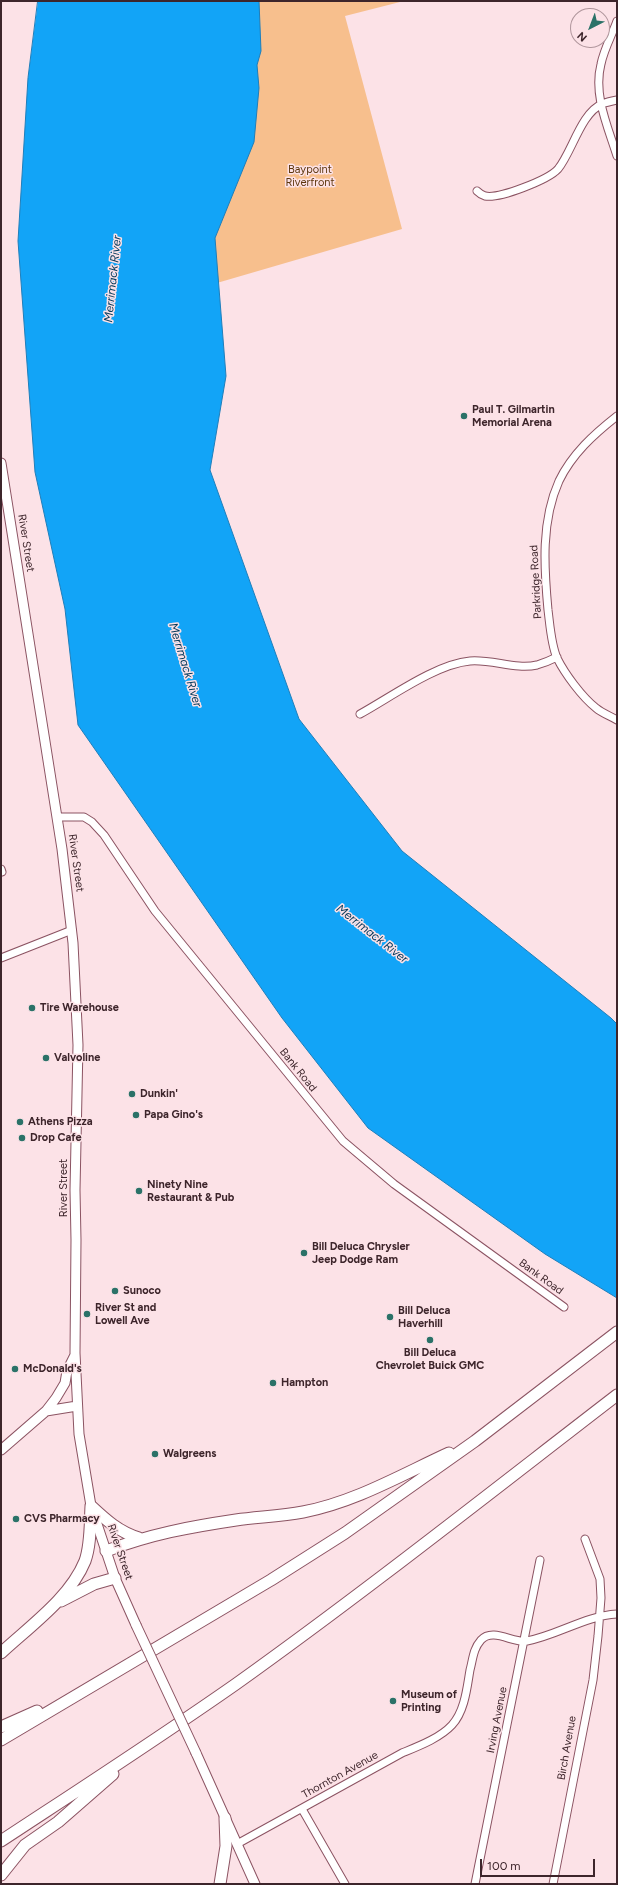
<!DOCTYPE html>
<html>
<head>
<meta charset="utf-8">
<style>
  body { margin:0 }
  #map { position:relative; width:618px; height:1885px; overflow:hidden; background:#fce2e7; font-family:Figtree,sans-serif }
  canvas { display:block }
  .frame { position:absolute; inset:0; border:2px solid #3d252b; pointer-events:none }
  .north { position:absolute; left:570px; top:8px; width:40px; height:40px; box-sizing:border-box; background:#fce2e7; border:1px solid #b0969c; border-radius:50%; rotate:222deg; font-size:11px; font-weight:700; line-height:16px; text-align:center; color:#3d252b }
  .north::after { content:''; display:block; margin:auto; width:14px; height:18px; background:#2b7268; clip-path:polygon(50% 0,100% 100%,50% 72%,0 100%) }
  .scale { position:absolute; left:480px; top:1859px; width:115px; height:18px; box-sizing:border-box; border:2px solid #3d252b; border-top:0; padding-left:5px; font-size:12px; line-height:14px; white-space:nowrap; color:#3d252b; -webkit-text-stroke:3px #fce2e7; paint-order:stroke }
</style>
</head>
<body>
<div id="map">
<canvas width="618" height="1885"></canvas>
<div class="frame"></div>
<div class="north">N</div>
<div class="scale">100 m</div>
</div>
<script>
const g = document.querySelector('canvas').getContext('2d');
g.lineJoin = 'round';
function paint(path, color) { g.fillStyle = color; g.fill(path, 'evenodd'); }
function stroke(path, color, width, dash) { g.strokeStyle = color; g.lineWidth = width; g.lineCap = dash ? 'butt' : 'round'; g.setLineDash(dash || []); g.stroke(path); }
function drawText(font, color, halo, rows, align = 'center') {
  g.font = font + ' Figtree,sans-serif'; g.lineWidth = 3; g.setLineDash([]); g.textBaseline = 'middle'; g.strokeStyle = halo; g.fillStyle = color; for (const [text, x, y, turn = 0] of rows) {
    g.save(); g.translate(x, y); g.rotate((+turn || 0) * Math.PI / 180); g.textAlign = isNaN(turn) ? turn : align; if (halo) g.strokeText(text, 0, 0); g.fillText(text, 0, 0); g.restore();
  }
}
const green = new Path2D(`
  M246,1H404L345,16L402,229L210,285L205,235Z`);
const water = new Path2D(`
  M38,1H259L261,51L257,65L259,88L254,142L215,238L226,376L210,470L299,719L402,851L611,1018L617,1024V1298L545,1254L368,1128L282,1018L78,725L65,609L35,472L18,241L28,78Z`);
const minor = new Path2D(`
  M617,21C612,35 604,49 601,64C593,95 608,127 617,156
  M477,191C479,193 482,195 485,196C499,199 548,180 558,169C572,152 581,113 602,104C607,102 612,101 617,100
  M617,416C594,434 572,454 559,481C541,521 544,567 548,610C550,625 551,644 557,658C565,674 582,697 596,708C602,713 610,716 617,720
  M360,714C391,697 436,664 470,661C492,659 516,670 537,665C544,663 551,660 557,657
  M57,817H84L92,822L104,835L155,911L343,1141L394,1184L564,1307
  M1,869L2,872
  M1,958L72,930
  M302,1809L345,1884
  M237,1844L402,1753C419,1746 440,1738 452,1725C465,1711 467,1687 470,1670C473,1659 473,1649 481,1640C493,1627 514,1644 527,1641C558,1635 585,1616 617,1614
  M475,1884L540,1560
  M553,1884L593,1680L598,1636L601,1598L600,1579L585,1539`);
const major = new Path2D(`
  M1,463L62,849L73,943L78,1045L75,1190L76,1240L75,1353L79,1434L91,1506L115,1578L136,1625
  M46,1411L77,1406
  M1,1450L46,1411L56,1398L65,1383L67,1371L75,1355
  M196,1753L255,1884`);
const highway = new Path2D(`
  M91,1506C106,1520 119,1532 139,1538
  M106,1551C151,1534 189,1527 236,1520C258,1517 281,1516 303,1512C355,1502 401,1475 449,1453
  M61,1601L94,1584L115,1578
  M1,1653C30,1626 70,1598 85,1561C91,1544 90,1524 91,1506
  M1,1727L37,1711
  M1,1740L271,1580L345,1533L475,1441L617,1332
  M1,1841C80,1789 159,1738 236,1684C366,1591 491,1492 617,1395
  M1,1875L25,1845L58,1822L113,1774
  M220,1884L226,1846L225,1818`);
const majorBridge = new Path2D(`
  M136,1625L196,1753`);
const markers = [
  [464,416,4,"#2b7268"],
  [32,1008,4,"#2b7268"],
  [46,1058,4,"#2b7268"],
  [132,1094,4,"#2b7268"],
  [136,1115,4,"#2b7268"],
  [20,1122,4,"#2b7268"],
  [22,1138,4,"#2b7268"],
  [139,1191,4,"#2b7268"],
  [304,1253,4,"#2b7268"],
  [115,1291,4,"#2b7268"],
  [87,1314,4,"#2b7268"],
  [390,1317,4,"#2b7268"],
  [430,1340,4,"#2b7268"],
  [15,1369,4,"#2b7268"],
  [273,1383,4,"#2b7268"],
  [155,1454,4,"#2b7268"],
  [16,1519,4,"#2b7268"],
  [393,1701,4,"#2b7268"]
];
const parkNames = [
  ["Baypoint",310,170],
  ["Riverfront",310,183]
];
const poiNames = [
  ["Paul T. Gilmartin",472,410],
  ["Memorial Arena",472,423],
  ["Tire Warehouse",40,1008],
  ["Valvoline",54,1058],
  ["Dunkin'",140,1094],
  ["Papa Gino's",144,1115],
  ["Athens Pizza",28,1122],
  ["Drop Cafe",30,1138],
  ["Ninety Nine",147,1185],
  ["Restaurant & Pub",147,1198],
  ["Bill Deluca Chrysler",312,1247],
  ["Jeep Dodge Ram",312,1260],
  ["Sunoco",123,1291],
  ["River St and",95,1308],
  ["Lowell Ave",95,1321],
  ["Bill Deluca",398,1311],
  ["Haverhill",398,1324],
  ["Bill Deluca",430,1353,"center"],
  ["Chevrolet Buick GMC",430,1366,"center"],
  ["McDonald's",23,1369],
  ["Hampton",281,1383],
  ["Walgreens",163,1454],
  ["CVS Pharmacy",24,1519],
  ["Museum of",401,1695],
  ["Printing",401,1708]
];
const streetNames = [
  ["River Street",26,543,81],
  ["Parkridge Road",536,582,-93],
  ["River Street",76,863,82],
  ["Bank Road",298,1070,51],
  ["River Street",64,1188,-90],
  ["Bank Road",541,1277,36],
  ["River Street",120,1552,71],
  ["Irving Avenue",497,1720,-79],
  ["Birch Avenue",567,1748,-80],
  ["Thornton Avenue",340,1775,-29]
];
const waterNames = [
  ["Merrimack River",113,279,-84],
  ["Merrimack River",185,665,73],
  ["Merrimack River",372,934,38]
];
paint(green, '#f7bf8d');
paint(water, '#12a4f7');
stroke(water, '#1f7eba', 1);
stroke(minor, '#8b5362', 9);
stroke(major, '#8b5362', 11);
stroke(highway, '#8b5362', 13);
stroke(minor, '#fff', 7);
stroke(major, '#fff', 9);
stroke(highway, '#fff', 11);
stroke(majorBridge, '#8b5362', 11, []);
stroke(majorBridge, '#fff', 9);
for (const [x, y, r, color] of markers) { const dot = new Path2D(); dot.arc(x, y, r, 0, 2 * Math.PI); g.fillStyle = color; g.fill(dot); stroke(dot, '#fce2e7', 1.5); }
drawText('11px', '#5d360c', '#fce2e7', parkNames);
drawText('bold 11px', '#3d252b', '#fce2e7', poiNames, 'left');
drawText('11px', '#3d252b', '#fce2e7', streetNames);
drawText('italic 12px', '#053a5b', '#fce2e7', waterNames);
</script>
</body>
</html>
